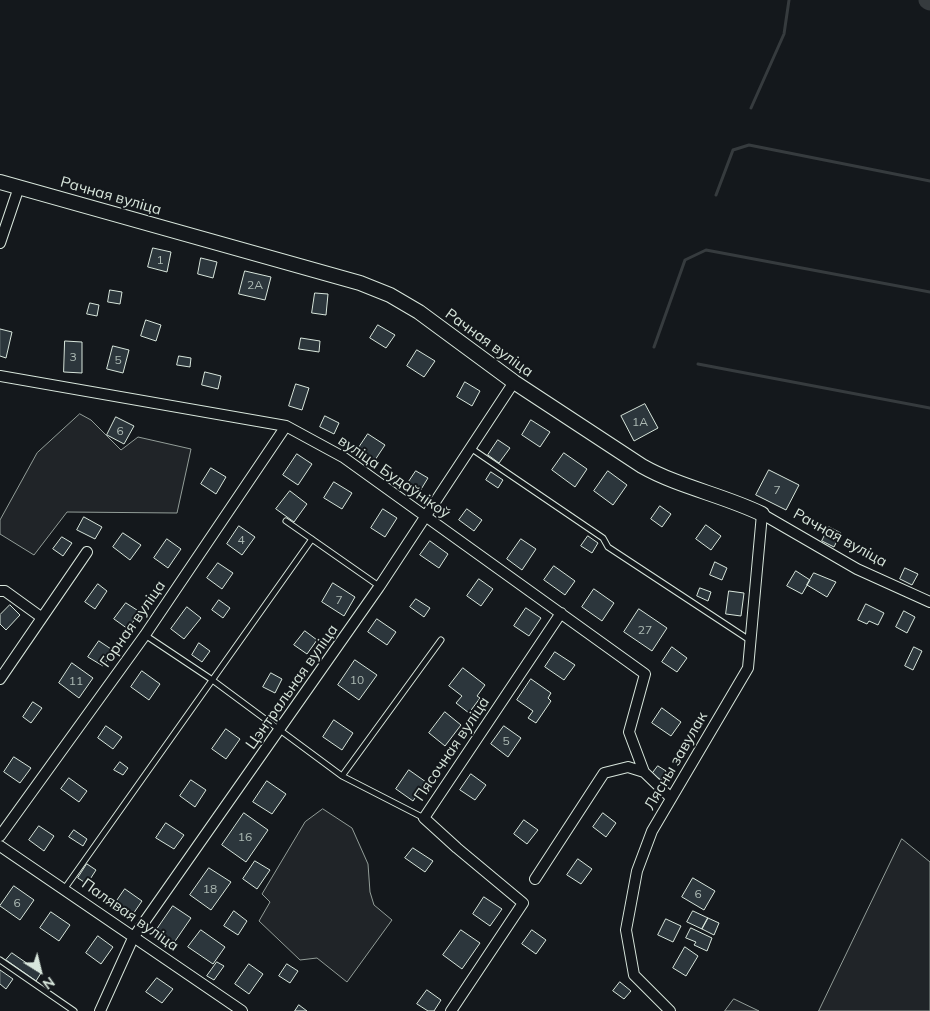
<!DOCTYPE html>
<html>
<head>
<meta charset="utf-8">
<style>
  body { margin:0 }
  #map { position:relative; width:930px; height:1011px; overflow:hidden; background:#14181c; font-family:Mulish,sans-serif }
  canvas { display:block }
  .north { position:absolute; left:15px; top:946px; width:50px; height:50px; -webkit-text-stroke:4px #14181c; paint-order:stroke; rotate:144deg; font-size:14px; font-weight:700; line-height:20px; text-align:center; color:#d8e6dc }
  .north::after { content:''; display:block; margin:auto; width:18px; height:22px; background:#d8e6dc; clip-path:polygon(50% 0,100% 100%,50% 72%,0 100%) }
</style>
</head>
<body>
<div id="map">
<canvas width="930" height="1011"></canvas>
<div class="north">N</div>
</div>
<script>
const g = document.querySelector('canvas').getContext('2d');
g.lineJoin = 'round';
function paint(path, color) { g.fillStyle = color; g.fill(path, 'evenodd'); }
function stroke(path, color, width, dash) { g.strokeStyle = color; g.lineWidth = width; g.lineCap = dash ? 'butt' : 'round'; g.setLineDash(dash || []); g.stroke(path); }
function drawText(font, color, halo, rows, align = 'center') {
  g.font = font + ' Mulish,sans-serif'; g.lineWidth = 4; g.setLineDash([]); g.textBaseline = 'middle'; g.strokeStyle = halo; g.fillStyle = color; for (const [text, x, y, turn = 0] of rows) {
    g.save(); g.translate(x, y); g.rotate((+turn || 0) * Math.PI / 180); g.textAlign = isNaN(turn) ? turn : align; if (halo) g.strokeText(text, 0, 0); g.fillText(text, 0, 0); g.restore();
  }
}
const green = new Path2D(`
  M80,414L91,420L121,450L138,437L191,449L177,513L67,512L34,555L0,534V520L37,453Z
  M323,809L352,828L368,864L370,892L374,905L392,920L347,982L317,958L300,960L259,921L270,902L262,894L305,822Z
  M902,839L930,862V1011H819Z
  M734,999L759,1011H725Z`);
const stream = new Path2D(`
  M751,108L784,34L789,0
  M716,195L733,150L749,145L930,181
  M654,347L685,260L706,250L930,292
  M698,364L930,408`);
const river = new Path2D(`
  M928,0L930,1`);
const building = new Path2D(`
  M153,248L171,252L167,272L148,267Z
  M201,258L217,262L213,278L198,274Z
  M245,271L271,277L265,300L239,294Z
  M110,290L122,292L120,304L108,302Z
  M315,293L328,294L326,315L312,313Z
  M90,303L99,305L97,316L87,314Z
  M146,320L161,325L156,341L141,336Z
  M378,325L395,335L386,348L370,338Z
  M0,329L12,332L6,358L0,356Z
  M301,338L320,341L319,352L299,349Z
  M65,341L82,342V373L64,372Z
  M113,346L129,350L123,373L107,369Z
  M417,350L435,361L424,377L407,366Z
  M179,356L191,358L190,367L177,365Z
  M205,372L221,376L218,389L202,385Z
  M465,382L480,391L472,406L457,397Z
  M296,384L309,388L302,410L289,406Z
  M645,404L658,428L634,441L621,416Z
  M325,416L339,423L334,434L320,427Z
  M116,417L134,426L124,444L107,435Z
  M531,420L550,432L540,447L522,435Z
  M368,434L385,445L375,460L358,449Z
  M498,440L510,448L499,463L488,455Z
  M564,453L587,469L575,487L552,470Z
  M297,454L312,464L298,485L283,475Z
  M211,468L226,477L216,494L201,484Z
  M769,470L799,485L786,510L756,495Z
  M416,471L428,478L420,491L408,483Z
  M608,471L627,485L613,505L594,491Z
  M491,472L503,480L498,488L486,480Z
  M334,482L352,493L342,509L324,498Z
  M290,491L307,504L294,522L276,509Z
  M660,506L671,514L662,527L651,519Z
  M383,509L397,518L385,537L371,528Z
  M467,509L482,520L474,531L459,520Z
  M84,517L102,527L95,539L77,530Z
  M706,525L721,536L711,550L696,539Z
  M239,526L255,537L242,555L227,544Z
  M829,527L841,533L834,547L822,541Z
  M123,533L141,545L130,560L113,547Z
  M588,536L598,543L592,553L581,546Z
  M62,537L72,543L63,556L53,549Z
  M167,539L181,549L168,568L154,558Z
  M521,539L536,549L522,570L507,559Z
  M430,541L448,554L439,568L420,555Z
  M715,562L727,568L722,580L710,575Z
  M218,563L233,573L222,589L207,578Z
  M554,566L575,581L565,595L544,580Z
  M905,568L918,574L912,585L900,579Z
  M796,571L810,580L802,594L787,586Z
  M814,573L836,582L827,597L807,585Z
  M479,579L493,589L481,606L467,596Z
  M333,583L355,597L344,616L322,602Z
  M98,584L107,591L95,609L85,602Z
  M700,588L711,592L708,601L697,596Z
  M594,589L614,603L602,621L582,607Z
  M729,591L744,593L741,616L726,614Z
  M416,599L430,608L424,617L410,607Z
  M219,600L230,608L223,618L212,610Z
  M126,603L140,612L128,629L114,619Z
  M866,604L884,613L878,625L869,621L867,624L858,620Z
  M10,605L20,615L6,630L0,624V615Z
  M187,607L201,618L184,639L171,629Z
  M526,608L541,618L529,636L514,626Z
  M639,609L667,628L652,651L624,632Z
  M904,611L915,617L907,633L896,627Z
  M377,619L396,632L387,645L368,632Z
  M305,631L317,640L307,654L294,645Z
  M99,641L114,651L103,666L88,657Z
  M199,643L210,651L202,662L192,655Z
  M672,647L687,658L677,672L662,662Z
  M914,647L922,651L913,670L905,666Z
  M555,652L575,665L564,680L545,667Z
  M355,660L377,675L359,700L338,685Z
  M72,663L93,678L79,698L59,683Z
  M463,668L485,685L477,696L480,698L469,713L456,703L462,696L449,686Z
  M142,671L160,684L149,700L131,687Z
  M271,673L282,679L275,693L263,687Z
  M531,679L551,693L548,698L551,701L536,723L528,718L533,711L517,700Z
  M33,702L42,708L31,723L23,717Z
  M662,708L681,722L671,736L652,723Z
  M445,712L461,725L445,746L429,733Z
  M334,720L353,733L342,750L323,737Z
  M106,726L122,737L113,749L98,738Z
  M504,726L521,738L508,757L491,744Z
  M226,729L240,739L226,759L212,749Z
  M14,757L31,768L20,783L4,772Z
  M120,762L128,768L123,775L114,770Z
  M658,766L666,771L661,780L652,774Z
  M409,770L426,782L413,801L396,789Z
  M471,774L486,785L475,800L460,790Z
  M69,778L87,791L79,802L61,789Z
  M191,780L206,790L195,807L180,796Z
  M267,781L286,794L272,814L253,802Z
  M244,813L268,830L246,862L222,845Z
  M603,813L616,823L606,837L593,827Z
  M524,820L538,830L527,844L514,834Z
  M166,823L184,835L174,849L156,838Z
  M39,826L54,836L44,851L29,840Z
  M74,830L87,839L83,846L69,837Z
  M413,848L433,861L425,872L405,858Z
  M578,859L592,869L581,884L567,875Z
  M255,861L270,870L257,889L243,879Z
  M87,864L96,870L87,884L78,878Z
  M209,868L231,882L211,910L190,895Z
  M693,878L715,891L704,910L682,897Z
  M14,886L34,900L20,920L0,906Z
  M125,889L142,901L131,917L114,905Z
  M484,897L502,909L490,926L473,914Z
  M173,906L191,918L171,947L153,935Z
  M234,911L247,921L238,935L224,926Z
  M693,911L708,918L702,929L687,922Z
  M51,912L70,925L59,941L40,928Z
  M708,918L719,923L714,935L702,929Z
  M666,919L681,926L673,942L658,935Z
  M691,928L712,938L707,951L694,945L696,942L686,938Z
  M201,930L225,947L213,964L188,947Z
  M461,930L480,943L462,969L443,955Z
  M532,930L546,940L536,954L522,944Z
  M98,936L113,947L101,964L86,953Z
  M685,947L698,956L686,976L673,968Z
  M12,953L41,973L36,981L6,960Z
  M217,962L224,966L214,980L207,976Z
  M249,964L263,974L249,994L235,984Z
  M287,964L298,971L290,983L279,976Z
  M0,970L13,979L6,989L0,984Z
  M157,978L173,989L162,1003L146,992Z
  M620,982L631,991L624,999L613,991Z
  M427,990L441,1000L434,1011H428L417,1004Z
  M299,1005L307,1011H295Z`);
const lane = new Path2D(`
  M472,449L603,538L608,547L751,641
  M286,521L379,586
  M145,635L211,679L342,776L424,818
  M342,776L441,640
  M65,888L312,539
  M0,960L74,1011`);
const street = new Path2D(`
  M0,243L19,187
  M0,376L286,426L343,457L645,674L629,732L644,772
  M0,591H5L41,617
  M0,679L87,552
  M0,836L145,635L286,426
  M0,846L242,1011
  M535,879L604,773L628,767L644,772L671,798
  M100,1011L133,938L379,587L514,382
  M451,1011L523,903L457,848L424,818L561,613
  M670,1011L634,975L626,930L637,871L652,831L748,668L762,514L857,569L930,602`);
const secondary = new Path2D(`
  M0,182L360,283L390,295L419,312L514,382L642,466C679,487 723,495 762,514`);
const numberNames = [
  ["1",160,260],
  ["2А",255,285],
  ["3",73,357],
  ["5",118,360],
  ["1А",640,422],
  ["6",120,431],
  ["7",777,490],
  ["4",241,540],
  ["7",339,600],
  ["27",645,630],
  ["10",357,680],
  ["11",76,681],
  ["5",506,741],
  ["16",245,837],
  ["18",210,889],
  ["6",698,894],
  ["6",17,903]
];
const streetNames = [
  ["Рачная вуліца",111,196,16],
  ["Рачная вуліца",489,343,36],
  ["вуліца Будаўнікоў",394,477,35],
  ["Рачная вуліца",840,538,29],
  ["Горная вуліца",133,624,-55],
  ["Цэнтральная вуліца",292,687,-55],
  ["Пясочная вуліца",452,749,-56],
  ["Лясны завулак",676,761,-60],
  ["Палявая вуліца",130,915,35]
];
paint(green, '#202428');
stroke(green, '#939e99', 1);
stroke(stream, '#363b3e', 3);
stroke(river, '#363b3e', 19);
paint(building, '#2c363c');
stroke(building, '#d8e6dc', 1);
stroke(lane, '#d8e6dc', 7);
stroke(street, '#d8e6dc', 12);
stroke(secondary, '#d8e6dc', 16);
stroke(lane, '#14181c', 5);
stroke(street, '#14181c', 10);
stroke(secondary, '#14181c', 14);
drawText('12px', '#adbab4', null, numberNames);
drawText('15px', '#d8e6dc', '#14181c', streetNames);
</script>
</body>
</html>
